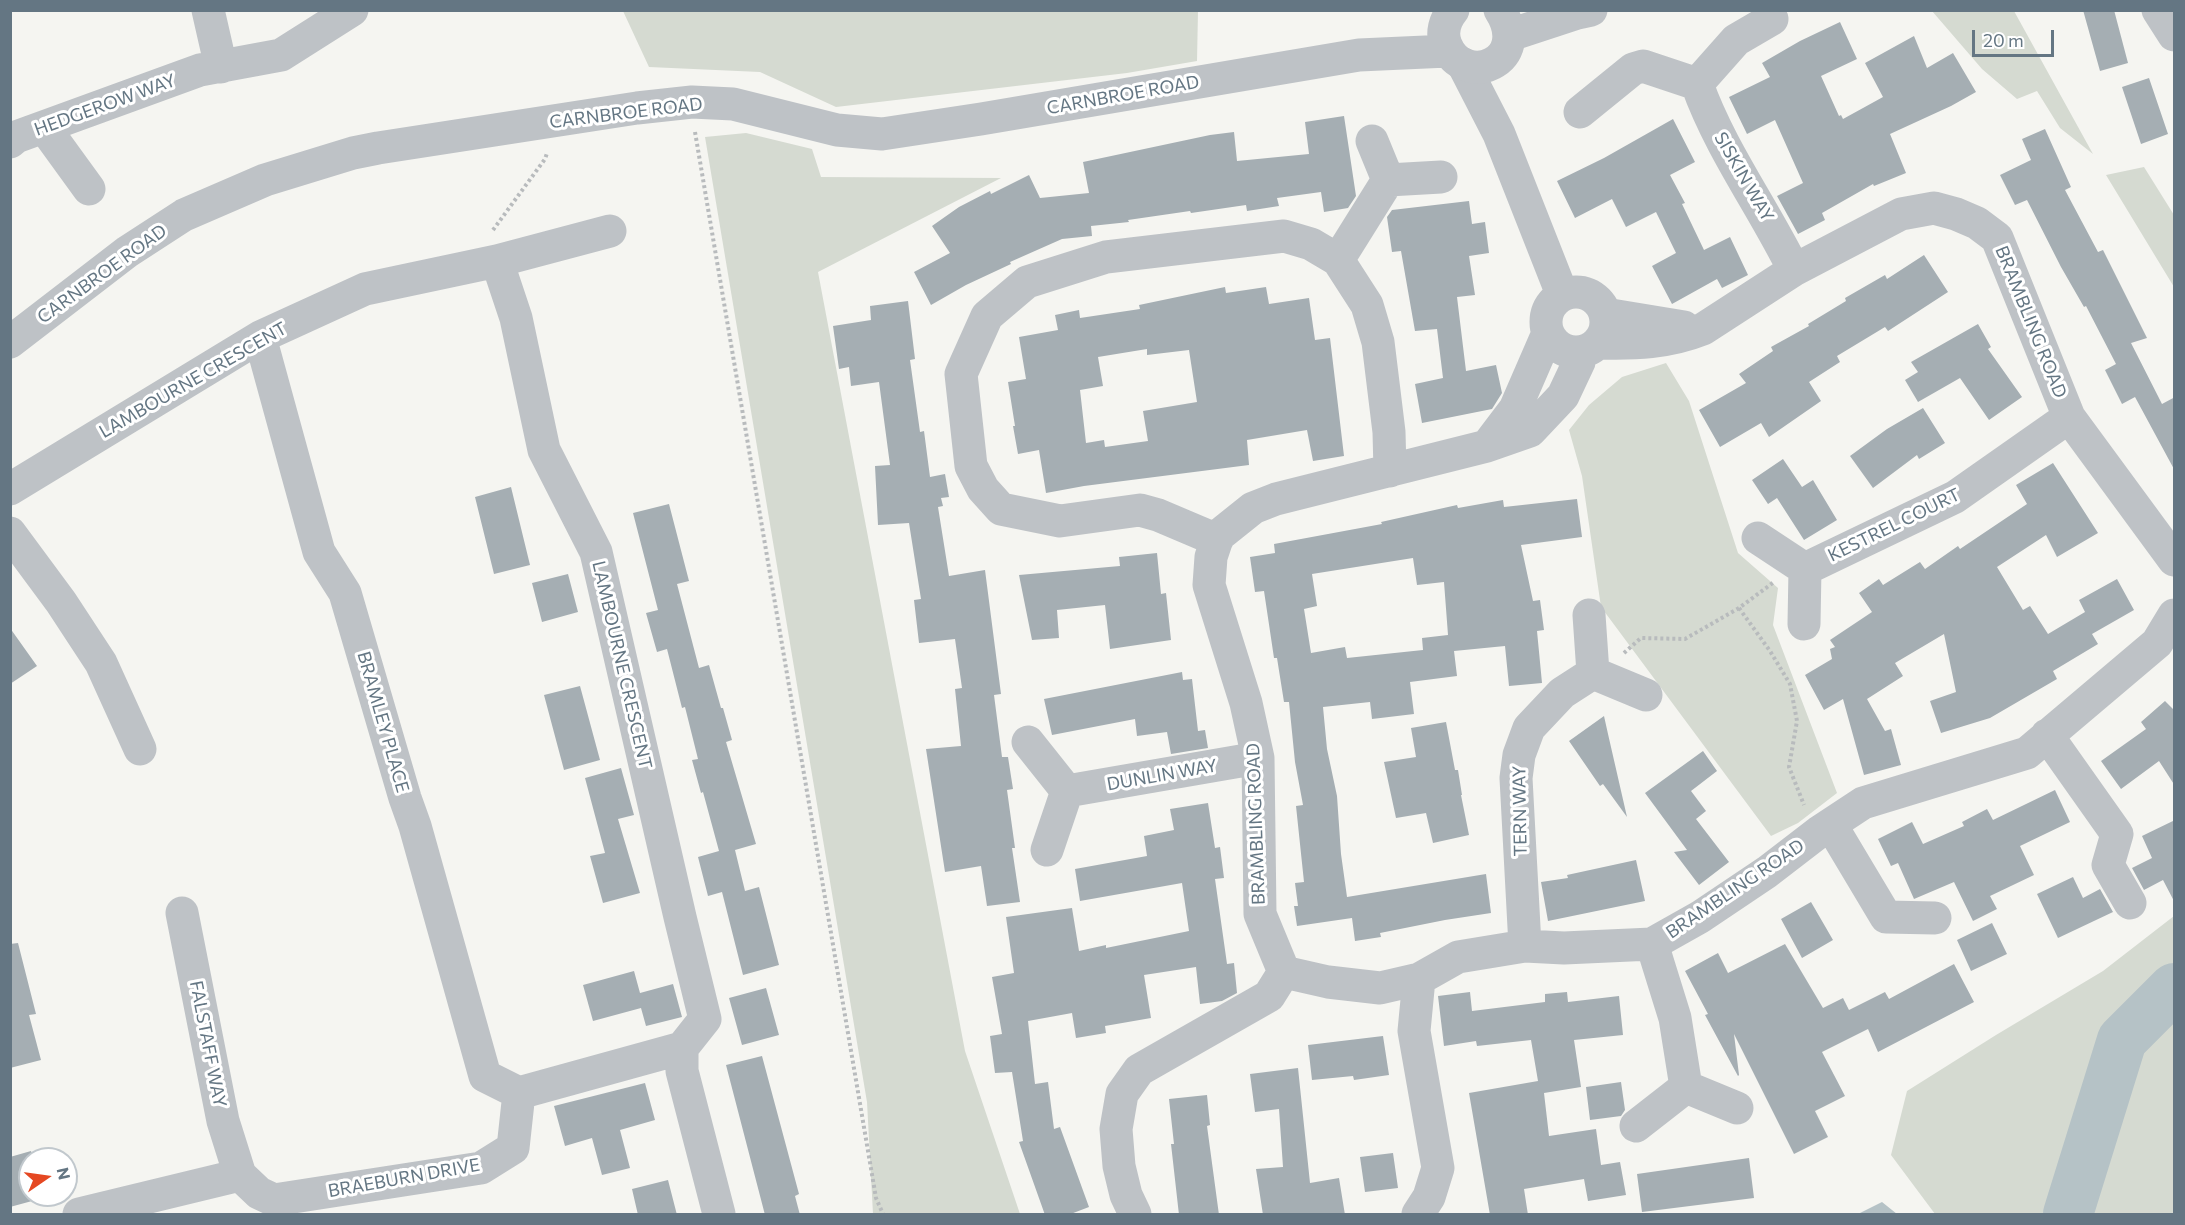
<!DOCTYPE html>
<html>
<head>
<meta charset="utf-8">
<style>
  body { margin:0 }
  #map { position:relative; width:2185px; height:1225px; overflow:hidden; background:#f5f5f1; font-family:Commissioner,sans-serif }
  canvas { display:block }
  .frame { position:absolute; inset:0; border:12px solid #647683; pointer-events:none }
  .north { position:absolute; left:18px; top:1147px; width:60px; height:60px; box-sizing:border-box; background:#fff; border:2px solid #c1c8cd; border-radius:50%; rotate:77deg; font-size:16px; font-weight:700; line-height:24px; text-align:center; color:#647683 }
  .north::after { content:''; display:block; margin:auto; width:21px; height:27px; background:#e54822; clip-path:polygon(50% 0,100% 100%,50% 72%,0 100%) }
  .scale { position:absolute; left:1972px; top:30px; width:82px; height:27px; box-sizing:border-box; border:3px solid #647683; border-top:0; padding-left:8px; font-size:18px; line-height:21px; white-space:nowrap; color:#647683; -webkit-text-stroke:4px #fff; paint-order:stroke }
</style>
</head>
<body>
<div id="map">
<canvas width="2185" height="1225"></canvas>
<div class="frame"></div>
<div class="north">N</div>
<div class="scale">20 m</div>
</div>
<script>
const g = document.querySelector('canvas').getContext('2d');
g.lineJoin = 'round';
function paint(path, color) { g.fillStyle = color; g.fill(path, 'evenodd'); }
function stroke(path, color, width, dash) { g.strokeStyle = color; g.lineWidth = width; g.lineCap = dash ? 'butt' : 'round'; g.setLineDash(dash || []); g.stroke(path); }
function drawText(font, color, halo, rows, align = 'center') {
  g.font = font + ' Commissioner,sans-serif'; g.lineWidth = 6; g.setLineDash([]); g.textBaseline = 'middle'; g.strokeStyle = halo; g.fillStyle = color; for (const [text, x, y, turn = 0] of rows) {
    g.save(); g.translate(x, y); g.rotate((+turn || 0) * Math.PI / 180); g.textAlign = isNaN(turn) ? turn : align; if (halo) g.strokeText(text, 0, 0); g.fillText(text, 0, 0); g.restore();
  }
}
const green = new Path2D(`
  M623,11H1198L1197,61L1127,73L836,107L760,72L649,67Z
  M1932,11H2014L2093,154L2060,128L2037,91L2017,99L1982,69Z
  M746,133L812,149L821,177L1001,178L818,272L965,1051L1020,1214H873L867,1102L705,137Z
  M2144,167L2174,215V287L2106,175Z
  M1666,363L1689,401L1738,553L1778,588L1773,625L1837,793L1798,823L1771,836L1601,607L1582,476L1569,430L1589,405L1622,377Z
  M2174,916V1214H1935L1891,1155L1907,1091L1996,1035L2103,971Z`);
const water = new Path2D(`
  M1882,1202L1897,1214H1858Z`);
const river = new Path2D(`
  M2068,1214L2122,1040L2174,988`);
const building = new Path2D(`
  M2083,10H2114L2128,63L2100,71Z
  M1840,22L1857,59L1821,76L1839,116L1841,115L1843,119L1883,97L1865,63L1914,36L1927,68L1953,53L1976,92L1951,106L1890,134L1906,173L1874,186L1873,184L1822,213L1825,220L1798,234L1777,196L1803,183L1775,120L1747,134L1729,97L1770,77L1762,63L1800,41Z
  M2149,78L2168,134L2141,144L2122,87Z
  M1344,116L1356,196L1348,208L1324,212L1321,192L1277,198L1279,206L1247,211L1246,205L1191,213L1190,211L1128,220L1129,222L1091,226L1092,236L1062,239L1010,262L1011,264L966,285L931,305L914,272L950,253L932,226L959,207L990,191L991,194L1029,175L1040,198L1089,193L1083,162L1210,135L1234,132L1237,161L1309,154L1305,122Z
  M1673,119L1695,162L1670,175L1685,203L1682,204L1704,250L1730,237L1748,275L1722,288L1717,279L1672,304L1652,266L1676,253L1656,212L1626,227L1612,199L1575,218L1557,181L1604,158Z
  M2045,129L2071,187L2065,190L2098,252L2103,250L2147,338L2131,343L2162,404L2175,397V471L2135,397L2122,404L2105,370L2116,364L2086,306L2084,307L2061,267L2027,200L2015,205L2000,175L2031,160L2022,139Z
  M1469,201L1472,224L1485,222L1489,253L1469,256L1475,295L1457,297L1466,371L1496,365L1502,393L1492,409L1422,423L1415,384L1443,378L1437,329L1415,331L1401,251L1392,252L1387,217L1392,210Z
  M1924,255L1948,292L1888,331L1885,327L1837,356L1840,362L1809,382L1821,401L1769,437L1761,423L1720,447L1699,410L1746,383L1739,374L1773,351L1771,347L1809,326L1808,324L1846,301L1845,298L1885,275L1887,279Z
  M1225,287L1226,293L1266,287L1269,304L1309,298L1315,340L1330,338L1344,456L1313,461L1307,430L1247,440L1249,465L1084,486L1046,493L1039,450L1018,454L1013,426H1015L1008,382L1026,379L1019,337L1058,330L1055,315L1079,310L1080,318L1140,309L1139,305ZM1147,349V355L1189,350L1197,402L1143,411L1148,441L1105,447L1104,440L1086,443L1080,390L1103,386L1098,357Z
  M908,301L915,359L910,360L920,432L924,431L930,477L945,474L949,497L941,498L943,506L938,507L949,576L985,570L1001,694L994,695L1002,757H1008L1013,789L1007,790L1015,848H1012L1020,902L987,906L981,866L945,872L926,749L961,746L955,689L962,688L955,639L919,643L914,600L921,599L909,523L878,525L875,466L890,465L879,382L851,386L849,367L839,369L833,326L871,320L870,306Z
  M1978,324L1991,347L1988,349L2022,397L1989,420L1960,378L1918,402L1905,380L1918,372L1911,362Z
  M1923,408L1945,443L1919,459L1917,455L1873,488L1850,456L1887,429Z
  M1783,459L1802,487L1813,480L1837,520L1804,540L1777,498L1768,504L1752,480Z
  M2053,463L2098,533L2057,557L2046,535L1997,567L2023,610L2030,606L2048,634L2085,612L2079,600L2117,579L2134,610L2092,634L2098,644L2053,671L2057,679L1990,718L1941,733L1930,701L1956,692L1944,634L1895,663L1903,676L1867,699L1885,731L1891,729L1901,765L1864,775L1843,699L1824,710L1805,675L1832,659L1830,649L1835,647L1830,640L1872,612L1859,593L1879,579L1883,585L1920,562L1925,569L1958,546L1960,549L2027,504L2016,485Z
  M511,487L530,565L494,574L475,497Z
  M1577,499L1582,537L1521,545L1533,601L1540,600L1544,630L1537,631L1542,683L1509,686L1505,646L1454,651L1457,676L1410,682L1414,714L1372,719L1370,702L1323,707L1327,749L1337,796L1341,854L1347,897L1486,874L1491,913L1445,920L1380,933L1381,937L1355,941L1352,918L1297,926L1294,906H1298L1295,883L1304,882L1296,806L1303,805L1295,762L1289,702H1284L1277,658H1274L1264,591L1255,592L1250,557L1275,553L1274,544L1382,524L1381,522L1457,505L1458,508L1503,500L1504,507ZM1413,558L1417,585L1444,582L1448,635L1422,638L1423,650L1347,658L1345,647L1311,653L1304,609L1317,606L1312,574Z
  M669,504L689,581L677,584L699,668L709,665L721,708H723L732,740L726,742L756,844L735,850L745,891L759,887L779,965L743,975L722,892L708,896L698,857L719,851L703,792L701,793L692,760L698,759L685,707L682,708L667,649L657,652L646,613L658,610L633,513Z
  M1157,553L1161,594L1166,593L1171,640L1110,649L1105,605L1057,610L1059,638L1032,640L1019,575L1120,566L1119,557Z
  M568,574L578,612L542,622L532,583Z
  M10,628L37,666L10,684Z
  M1182,672L1183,680L1192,679L1198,731L1205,730L1208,748L1171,754L1167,732L1137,736L1135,719L1052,735L1044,699Z
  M580,686L600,760L564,770L544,695Z
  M2165,701L2175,711V786L2159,761L2121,789L2101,761L2146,729L2141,722Z
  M1604,716L1608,734L1627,817L1603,784L1600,786L1569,741Z
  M1446,722L1455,770H1458L1462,795H1461L1469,835L1433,843L1426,813L1396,818L1384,762L1416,757L1411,728Z
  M1703,751L1717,771L1691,791L1706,811L1696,819L1729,862L1699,885L1674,852L1687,850L1645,793Z
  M621,768L634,815L618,819L640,893L603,903L590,856L605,853L585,778Z
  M2055,790L2070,822L2020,846L2034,875L1990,896L1997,909L1973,921L1954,882L1914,899L1898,863L1891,866L1878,839L1912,822L1923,844L1964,826L1962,822L1987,809L1993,820Z
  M1208,803L1215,848L1220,847L1224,878L1215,879L1227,964L1234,963L1237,993L1222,1001L1200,1004L1196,967L1144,975L1151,1018L1105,1026L1106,1033L1076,1038L1072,1013L1028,1021L1035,1084L1048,1082L1054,1129L1060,1127L1089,1207L1068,1215H1045L1019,1142L1023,1141L1012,1072L995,1073L990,1036L1002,1034L992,977L1014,973L1006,917L1072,908L1079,951L1106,945V948L1189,931L1182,883L1080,901L1075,869L1147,856L1144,836L1174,830L1170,809Z
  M2175,820V903L2163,880L2144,890L2132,868L2152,858L2142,836Z
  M1636,860L1645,901L1548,921L1541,882L1568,878L1567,875Z
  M2073,877L2083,898L2100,889L2113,912L2058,938L2037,894Z
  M1811,902L1833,940L1802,958L1781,919Z
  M1992,923L2007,954L1971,971L1957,940Z
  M18,943L36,1014L29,1015L41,1060L10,1068V944Z
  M1785,944L1823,1008L1843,998L1849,1010L1885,992L1889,999L1954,964L1974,1002L1878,1052L1868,1029L1822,1052L1845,1096L1815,1111L1828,1137L1794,1154L1734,1034L1739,1075L1738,1076L1705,1015L1708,1014L1685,971L1718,953L1728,973Z
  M634,971L640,993L673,984L682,1017L646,1026L641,1008L593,1021L583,985Z
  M766,988L779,1035L742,1045L729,998Z
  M1470,992L1472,1011L1545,1002V994L1567,992L1568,1002L1619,996L1623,1035L1574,1040L1581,1087L1544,1093L1549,1136L1596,1129L1601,1165L1620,1162L1626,1195L1588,1201L1584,1179L1524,1189L1528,1215H1490L1469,1093L1538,1081L1531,1040L1477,1046L1476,1041L1444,1046L1438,996Z
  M1383,1036L1389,1075L1354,1080L1353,1076L1312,1080L1308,1045Z
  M762,1056L799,1194L795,1196L800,1215H765L726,1065Z
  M1298,1068L1310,1183L1339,1178L1345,1215H1263L1256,1169L1283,1167L1279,1109L1255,1112L1250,1074Z
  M1621,1082L1625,1110L1621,1116L1590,1120L1586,1087Z
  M645,1083L655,1120L620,1130L630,1168L602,1175L592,1138L565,1146L554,1106Z
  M1207,1095L1210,1125L1207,1126L1219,1215H1179L1171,1144H1174L1169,1099Z
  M31,1151L33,1159H30V1195H42L43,1198L10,1207V1157Z
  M1393,1153L1398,1188L1365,1192L1360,1157Z
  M1749,1158L1754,1198L1642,1212L1637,1174Z
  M668,1180L677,1215H638L632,1189Z`);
const path = new Path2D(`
  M695,132L876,1198L883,1214
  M493,230L545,159L547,153
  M1739,608L1770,651L1790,684L1797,721L1789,767L1804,805
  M1624,653L1641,638L1685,639L1739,608L1774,582`);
const minor = new Path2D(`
  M208,10L221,67
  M2158,10L2174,35
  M1463,64L1499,134L1562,294
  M1697,84C1720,149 1763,207 1794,270
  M1580,112L1633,69L1643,66L1697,84L1736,40L1772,19
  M44,127L89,189
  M10,142L16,137L200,70L281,55L352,10
  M1388,180L1441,177
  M1338,260L1388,180L1372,141
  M497,261L610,231
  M1546 322a30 30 0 1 1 60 0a30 30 0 1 1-60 0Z
  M1605,314L1684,327
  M260,337L319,552L345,593L405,798L415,826L485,1076L519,1093
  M1598,343C1635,344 1668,343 1703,329L1794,270L1901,214L1934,208L1956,214L1977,223L1997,238L2069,417L2174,560
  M1580,352L1579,362L1563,396L1530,431L1487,446L1276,499L1253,508L1218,536L1211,557L1209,585L1246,703L1258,758L1260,914L1284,972L1328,982L1380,988L1419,979L1458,957L1525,946L1564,948L1652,944L1700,917L1767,872L1819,832L1863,803L2027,753L2157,643L2174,615
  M1487,446L1515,409L1548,333
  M10,489L260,337L365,289L497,261L516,318L544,450L596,552L680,917L705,1019L682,1048V1071L719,1214
  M10,533L61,602L101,663L140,749
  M1758,538L1805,569L1955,497L2069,417
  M1217,540L1158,515L1140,510L1060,521L1001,509L983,489L971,466L961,374L987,316L1027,282L1106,257L1284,236L1311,244L1338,260L1367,305L1378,342L1389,432L1390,471
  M1589,615L1593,673L1646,695
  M1804,624L1805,569
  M2047,735L2117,834L2108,865L2130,903
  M1028,742L1067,791L1047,850
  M1067,791L1258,758
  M1831,825L1886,917L1935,918
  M182,913L223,1121L240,1175
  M1652,944L1675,1018L1686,1087L1737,1108
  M1525,946L1516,778L1519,755L1529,728L1562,693L1593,673
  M519,1093L682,1048
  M1636,1126L1686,1087
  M79,1214L240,1175L259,1193L274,1200L481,1168L513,1148L519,1093
  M1135,1214L1126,1195L1119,1166L1116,1129L1122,1094L1139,1070L1269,996L1284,972
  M1418,1214L1429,1197L1438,1168L1414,1031L1419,979`);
const tertiary = new Path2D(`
  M1453,10C1445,20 1441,33 1446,45C1464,89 1533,62 1500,10
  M1510,35L1577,13L1591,10
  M10,342L127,252L184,215L265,180L353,153L378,148L637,108L692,102L733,104L837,130L882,134L981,119L1359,55L1448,51`);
const streetNames = [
  ["CARNBROE ROAD",1123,95,-10],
  ["HEDGEROW WAY",105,105,-20],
  ["CARNBROE ROAD",626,113,-7],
  ["SISKIN WAY",1744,177,60],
  ["CARNBROE ROAD",102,274,-36],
  ["BRAMBLING ROAD",2031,322,68],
  ["LAMBOURNE CRESCENT",193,380,-30],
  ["KESTREL COURT",1894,525,-26],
  ["LAMBOURNE CRESCENT",622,665,77],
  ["BRAMLEY PLACE",383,722,74],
  ["DUNLIN WAY",1162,775,-10],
  ["TERN WAY",1520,811,-91],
  ["BRAMBLING ROAD",1256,824,-92],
  ["BRAMBLING ROAD",1735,889,-34],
  ["FALSTAFF WAY",208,1044,79],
  ["BRAEBURN DRIVE",404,1178,-10]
];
paint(green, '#d5dad1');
paint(water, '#b5c2c6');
stroke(river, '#b5c2c6', 50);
paint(building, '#a5aeb3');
stroke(path, '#b8bbbd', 4, [3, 3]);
stroke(minor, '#bec2c6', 33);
stroke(tertiary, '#bec2c6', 33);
drawText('18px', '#647683', '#fff', streetNames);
</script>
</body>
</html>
